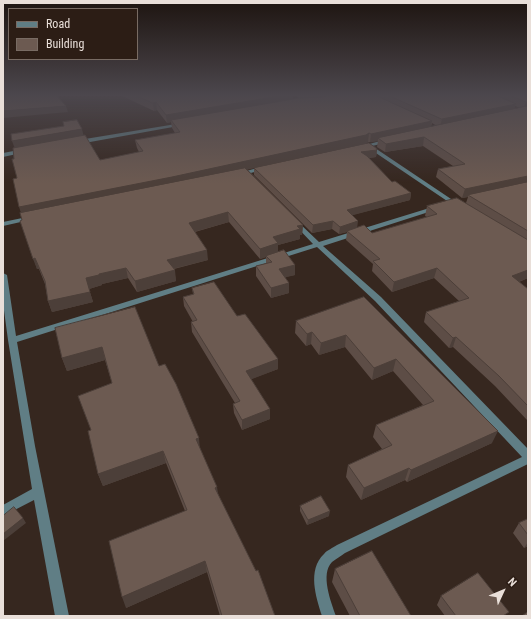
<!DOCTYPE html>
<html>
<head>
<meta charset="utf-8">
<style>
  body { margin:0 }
  #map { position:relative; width:531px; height:619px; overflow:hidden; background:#36271f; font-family:"Roboto Condensed",sans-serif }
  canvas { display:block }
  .frame { position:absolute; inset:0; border:4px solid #e9dfd9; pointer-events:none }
  .legend { position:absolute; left:8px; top:8px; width:130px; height:52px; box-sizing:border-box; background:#2c1d15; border:1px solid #786b63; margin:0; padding:5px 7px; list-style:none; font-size:12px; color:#e9dfd9 }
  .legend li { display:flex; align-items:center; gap:8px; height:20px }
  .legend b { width:20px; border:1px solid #786b63 }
  .north { position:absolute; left:483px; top:571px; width:40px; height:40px; -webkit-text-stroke:3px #2c1d15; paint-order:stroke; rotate:46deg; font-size:11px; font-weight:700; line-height:16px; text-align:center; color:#e9dfd9 }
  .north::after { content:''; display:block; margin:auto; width:14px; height:18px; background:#e9dfd9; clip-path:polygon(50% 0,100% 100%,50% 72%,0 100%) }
</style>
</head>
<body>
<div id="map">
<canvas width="531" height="619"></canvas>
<div class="frame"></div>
<ul class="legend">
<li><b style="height:5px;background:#607e85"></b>Road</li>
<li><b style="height:11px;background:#6c5a51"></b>Building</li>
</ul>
<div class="north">N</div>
</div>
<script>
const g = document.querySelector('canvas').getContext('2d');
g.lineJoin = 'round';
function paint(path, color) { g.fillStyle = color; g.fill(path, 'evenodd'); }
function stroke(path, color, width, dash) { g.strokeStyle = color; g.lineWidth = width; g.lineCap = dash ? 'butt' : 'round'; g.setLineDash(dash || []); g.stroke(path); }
const street = new Path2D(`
  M182,123L184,124V125L79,144L76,142L79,140Z
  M387,139L390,141L389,142L372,146L460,205V207H456L367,147L362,149L359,147Z
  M24,149L26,150V152L3,157V153Z
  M264,166L266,167V169L239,176L236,174Z
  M436,206L438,207V209L323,246L381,297L528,449V464L345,553C341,556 336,559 332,562C320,574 331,602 336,616H322C316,597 307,570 324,554C327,550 333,548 337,545L522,457L375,301L317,247L17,342L35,446L69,616H55L34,500L3,516V505L32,489L8,340L3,303V273L7,275L16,336L313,244L294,224V222H298L319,242Z
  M32,216L34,217V219L3,226V222Z`);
const wall = new Path2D(`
  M122,96H293V99L298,98L296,96H528V278L519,282L528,289V420H527L495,386L453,347L449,348L424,322L426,312L459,301L434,278L392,292L372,271L373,264L346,240L347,232L339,234L332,229L312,233L254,175V168L377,150L376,157L369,158L392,182L411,193L410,200L352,215L357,228L372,233L427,217L425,216L427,206L466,203L468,197L462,198L436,177L438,169L453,166L423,146L385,152L377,147L378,141L370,142H368L365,144L247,169L303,225L302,235H300V239L278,245V252L295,265V275L285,277L289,283V293L271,298L256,276V266L266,264V257L260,259L229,222L195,232L208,260L174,269L176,281L137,292L128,278L102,284V285L89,289L93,302L52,312L48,301L45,284L39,269H37L22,220L17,178L83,135L100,160L139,152L137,148L135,140L175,133L172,128L171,122L167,123L157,110L154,111ZM515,106L520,108L514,109ZM432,123L437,126L431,127Z
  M192,288L237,316L278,359V369L251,379L270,419L242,430L234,413L233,404L235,403L192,332L191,322H193L184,306L183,297L193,294Z
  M364,297L492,443L407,482L405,480L361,500L346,477L348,465L382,449L373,437L376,425L423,405L393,371L372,380L345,347L319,355L311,344L306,346L295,333L296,321Z
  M55,328L159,366L200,449L218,496L275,616H220L207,572L126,608L185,511L166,463L103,486L98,474L91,430L112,383L105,360L67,371L62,358Z
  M300,506L329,516L307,525L300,511Z
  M528,519V546L524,548L513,533L519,523Z
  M335,569L411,616H350L332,582Z
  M441,596L503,616H445L437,605Z`);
const shadedWall = new Path2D(`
  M279,96H293V101L171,120V122L167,123L166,115Z
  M156,102L157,110L154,111L153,103Z
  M526,102H528V109H523Z
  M516,104L513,111L440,127L442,119Z
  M66,106L68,112L3,118V111Z
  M432,121L430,129L378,138V141L370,142L371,134Z
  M82,129L84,137L15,149L12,141Z
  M369,133L368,142L365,144L173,186L22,216L19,207Z
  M424,137L423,146L385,152L386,144Z
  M377,150L376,157L361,159V152Z
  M528,176V184L468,195V197L462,198L465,189Z
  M411,193L410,200L346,217L347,210Z
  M228,212L229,222L190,233L189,223Z
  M333,221L332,229L312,233L313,225Z
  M358,221L357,229L347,231V232L339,234L340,227Z
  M303,225L302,235H300V239L278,245V253L266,256V257L260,259V249L273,237L297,226Z
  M207,250L208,260L168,270L167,260Z
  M35,258L39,269H37L33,259Z
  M295,265V275L279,279V269Z
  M126,268L128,278L102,284V285L89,289L93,302L52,312L48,301L86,278L99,274Z
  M437,268L434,278L392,292L394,282Z
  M175,270L176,281L137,292L135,281Z
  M528,270V278L508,286L512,276Z
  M289,283V293L271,298V288Z
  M312,332L311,344L306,346L307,334Z
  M346,335L345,347L319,355L321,343Z
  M456,337L453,347L449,348L453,338Z
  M102,347L105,360L67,371L62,358Z
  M278,359V369L247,381L246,371Z
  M396,359L393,371L372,380L374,368Z
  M270,409V419L242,430V420Z
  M498,431L492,443L407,482L411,470Z
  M199,438L200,450L196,439Z
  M163,451L166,463L103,486L98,474Z
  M409,468L405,480L361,500L364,488Z
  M217,487L219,499L215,488Z
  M330,511L329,516L307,525L308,520Z
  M23,518L26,523L3,541V534Z
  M528,542V546L524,548Z
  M205,561L207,572L126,608L122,597Z`);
const building = new Path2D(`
  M3,96H57L66,106L3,111Z
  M137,96H279L166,115L156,102L153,103Z
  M327,96H377L432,121L371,134L369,133L366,135L172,177L19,207L13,179L17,178L12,159H14L13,148L85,135L100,160L143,151L135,140L180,132L171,120L299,98L322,97Z
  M390,96H498L516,104L442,119Z
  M512,96H528V102H526Z
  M528,106V176L465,189L438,169L465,164L424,137L386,144L378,138Z
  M77,120L82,129L12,141L11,134L64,126L63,122Z
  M369,143L376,148L377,150L361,152L367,156L392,182L395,181L411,193L347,210L358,221L340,227L333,221L313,225L254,168Z
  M245,168L303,225L297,226L300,229L273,237L278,243L260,249L228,212L189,223L207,250L167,260L175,270L135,281L126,268L99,274V275L86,278L90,292L48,301L45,281L35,258L33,259L20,221L22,220L20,213Z
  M528,182V231L468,195Z
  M457,198L528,240V270L512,276L528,289V406L499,376L456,337L453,338L426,312L469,298L437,268L394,282L373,261L380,259L347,231L364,225L372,233L437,214L427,206Z
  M284,250L295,265L279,269L289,283L271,288L256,266L272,262L266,256Z
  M214,282L237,316L245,314L278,359L246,371L270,409L242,420L233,404L240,401L191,322L197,320L183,297L194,294L192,288Z
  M364,297L498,431L411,470L409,468L364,488L348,465L392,445L376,425L434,401L396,359L374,368L346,335L321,343L312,332L307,334L296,321Z
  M135,307L159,366L165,364L176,384L199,438L196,439L217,487L215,488L256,571L258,570L275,616H222L205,561L122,597L109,541L187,510L163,451L98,474L88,431L91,430L78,396L112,383L102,347L62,358L55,328Z
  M321,496L330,511L308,520L300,506Z
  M14,507L23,518L3,534V516Z
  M528,519V535L519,523Z
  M372,551L411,616H360L335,569Z
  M478,573L509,612L503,616H456L441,596Z
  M528,612V616H522Z`);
paint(street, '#607e85');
paint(wall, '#5d4d46');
paint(shadedWall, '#4c3f39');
paint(building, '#6c5a51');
stroke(building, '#4c3f39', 1);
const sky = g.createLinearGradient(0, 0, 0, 183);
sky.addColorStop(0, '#1e1511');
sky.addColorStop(0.52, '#4c474d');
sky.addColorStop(1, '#4c474d00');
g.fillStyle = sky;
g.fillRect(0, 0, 531, 183);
</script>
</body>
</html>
